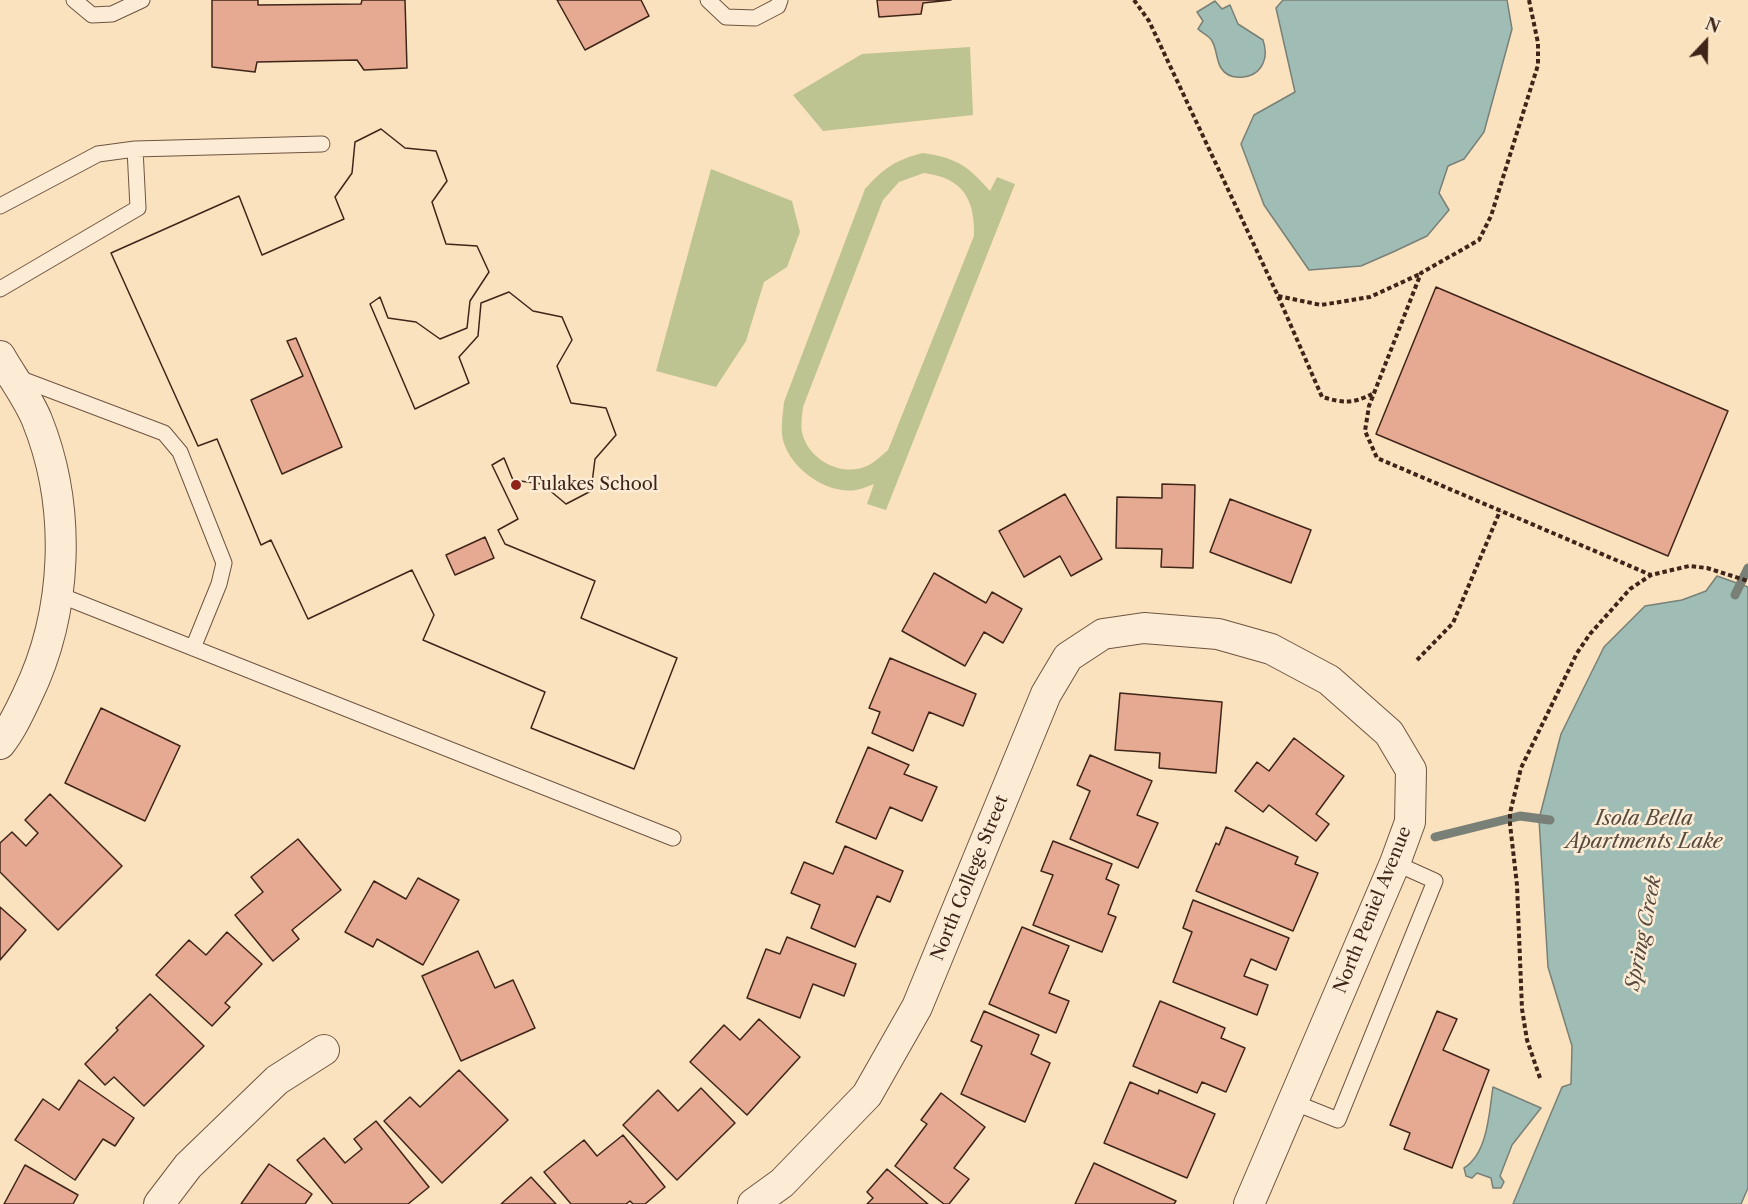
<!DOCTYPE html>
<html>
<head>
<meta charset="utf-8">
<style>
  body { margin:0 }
  #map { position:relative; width:1748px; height:1204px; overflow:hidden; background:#fbe2be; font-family:"Libre Caslon Text",serif }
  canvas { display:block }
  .north { position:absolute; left:1676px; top:12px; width:60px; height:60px; -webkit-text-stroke:4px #fcecd5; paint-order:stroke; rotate:22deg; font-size:16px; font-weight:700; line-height:24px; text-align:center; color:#3f2519 }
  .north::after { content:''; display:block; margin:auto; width:21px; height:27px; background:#3f2519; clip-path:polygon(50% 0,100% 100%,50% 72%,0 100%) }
</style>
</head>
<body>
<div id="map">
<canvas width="1748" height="1204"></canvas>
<div class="north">N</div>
</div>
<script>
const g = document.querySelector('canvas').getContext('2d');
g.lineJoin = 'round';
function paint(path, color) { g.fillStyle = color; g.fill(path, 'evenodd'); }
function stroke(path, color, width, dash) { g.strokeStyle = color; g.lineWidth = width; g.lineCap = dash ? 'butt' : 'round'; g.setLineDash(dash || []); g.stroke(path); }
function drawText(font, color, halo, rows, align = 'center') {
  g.font = font + ' "Libre Caslon Text",serif'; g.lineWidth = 5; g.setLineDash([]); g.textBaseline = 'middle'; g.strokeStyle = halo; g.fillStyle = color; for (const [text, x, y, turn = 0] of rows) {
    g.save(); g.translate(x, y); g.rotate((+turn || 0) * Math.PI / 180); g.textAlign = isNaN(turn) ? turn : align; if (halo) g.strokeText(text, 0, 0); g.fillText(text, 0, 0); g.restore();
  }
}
const green = new Path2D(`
  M970,47L973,115L823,131L793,95L862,54Z
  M923,153C957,158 968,166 990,191L997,177L1015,184L886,510L867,504L874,484C868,486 862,489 856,490C826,495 786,466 782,435C781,424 783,413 784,402L865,189C884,168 895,160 923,153ZM924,173C963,178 975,199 974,236L888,450C882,455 876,461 869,465C845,478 811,462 803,436C800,427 802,417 803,407L883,200L899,182Z
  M711,169L792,201L800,232L787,267L764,282L746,341L716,387L656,371Z`);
const water = new Path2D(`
  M1283,0H1507L1512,29L1484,132L1464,159L1448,166L1439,193L1449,210L1427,236L1393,252L1361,266L1309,270L1264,205L1241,144L1254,115L1295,92L1276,8Z
  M1215,1L1222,9L1230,5L1238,24L1263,40C1266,49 1267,58 1261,67C1253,79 1230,82 1221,68C1216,60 1217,49 1212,41C1210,36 1202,33 1198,29L1203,21L1197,12Z
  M1717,576L1748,587V1188L1741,1204H1513L1562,1087L1571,1084L1572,1046L1548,967L1539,819L1561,734L1604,647L1645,606L1682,600L1706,591Z
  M1493,1087L1541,1108L1512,1145L1500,1176L1504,1182L1501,1188H1493L1491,1178L1477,1173L1472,1178L1466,1176L1464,1168C1488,1153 1489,1113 1493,1087Z`);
const stream = new Path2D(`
  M1735,595L1748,568
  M1435,837L1520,816L1550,820`);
const building = new Path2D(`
  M212,0H258V5L361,4L362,0H405L407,68L364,70L357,60L257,62L255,72L212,67Z
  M557,0H641L649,16L585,50Z
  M877,0H951L923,3L921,14L879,17Z
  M381,129L405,148L436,151L447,181L432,202L446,244L477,246L489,272L470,301L467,328L440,339L416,322L388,318L380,297L370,304L415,409L469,383L459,357L478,336L481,303L509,292L533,311L562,317L572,340L557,366L571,403L606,408L616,435L595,459L591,491L566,504L542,484L513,480L504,458L492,465L518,519L498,530L505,544L595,581L581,618L677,658L634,769L531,728L545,692L423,640L434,615L412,570L308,619L271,540L261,545L217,439L198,446L111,253L239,196L262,255L344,219L335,197L352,173L355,142ZM296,338L342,447L282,474L251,400L303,376L287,341ZM485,537L494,558L455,575L446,555Z
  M381,129L405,148L436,151L447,181L432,202L446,244L477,246L489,272L470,301L467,328L440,339L416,322L388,318L380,297L370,304L415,409L469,383L459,357L478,336L481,303L509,292L533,311L562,317L572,340L557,366L571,403L606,408L616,435L595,459L591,491L566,504L542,484L513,480L504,458L492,465L518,519L498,530L505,544L595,581L581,618L677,658L634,769L531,728L545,692L423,640L434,615L412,570L308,619L271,540L261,545L217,439L198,446L111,253L239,196L262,255L344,219L335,197L352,173L355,142Z
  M1436,287L1728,411L1668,556L1376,434Z
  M1162,484L1195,485L1193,568L1161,567L1162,549L1116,548L1117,497L1162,498Z
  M1065,494L1102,559L1071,576L1060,556L1024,577L999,531Z
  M1230,499L1311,530L1291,583L1210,552Z
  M934,573L986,603L992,592L1022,609L1003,643L984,632L965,666L902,631Z
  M890,658L976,694L963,726L929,712L913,751L872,733L880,712L869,708Z
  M1120,693L1222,702L1216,773L1159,768L1160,753L1115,750Z
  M101,708L180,746L145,821L65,783Z
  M1294,738L1344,776L1316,814L1329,824L1316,841L1269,805L1263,812L1235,791L1257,762L1269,771Z
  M868,747L909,765L904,774L937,787L922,821L890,807L876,839L836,822Z
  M1090,755L1152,781L1137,815L1158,823L1138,868L1070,839L1090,791L1077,785Z
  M50,794L122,866L58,930L0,872V843L12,832L26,846L38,833L25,820Z
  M1226,827L1298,857L1295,864L1318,873L1293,931L1196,891L1216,843L1219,845Z
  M298,839L341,890L292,930L299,939L273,961L235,915L263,892L251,877Z
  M1053,841L1112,864L1106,879L1119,885L1108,914L1116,917L1102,952L1033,925L1053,875L1041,871Z
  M845,846L903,871L890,902L877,896L855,947L811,928L820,905L791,893L804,862L833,874Z
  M418,878L459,900L423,965L377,939L373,947L345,932L374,881L406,899Z
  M1193,900L1289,938L1276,970L1251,959L1244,976L1268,985L1257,1015L1173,982L1192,932L1183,928Z
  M0,907L26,930L0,960Z
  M1022,927L1069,946L1049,993L1069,1001L1056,1033L989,1004Z
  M227,932L262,964L225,1003L230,1007L212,1026L156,975L189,940L206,955Z
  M787,937L856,964L844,996L813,984L800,1018L747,998L766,949L780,954Z
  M478,951L495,988L513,980L535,1028L461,1061L422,976Z
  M150,994L204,1046L144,1106L114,1077L105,1085L85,1064L118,1030L116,1028Z
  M1160,1001L1225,1028L1221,1038L1245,1048L1226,1092L1202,1082L1197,1093L1133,1066Z
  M984,1011L1039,1035L1031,1054L1050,1063L1025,1122L961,1094L982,1046L971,1041Z
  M1437,1011L1457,1019L1443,1050L1489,1070L1452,1168L1404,1149L1410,1133L1390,1125Z
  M759,1019L800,1057L747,1115L690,1062L724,1025L740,1040Z
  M459,1070L508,1120L442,1183L384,1121L410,1097L420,1107Z
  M79,1080L134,1118L115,1146L103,1139L75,1180L15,1140L43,1099L59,1110Z
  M1130,1082L1158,1094L1159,1090L1215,1114L1187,1178L1104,1143Z
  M701,1088L735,1123L677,1180L623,1125L658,1090L678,1111Z
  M941,1093L985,1127L954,1168L969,1179L949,1204H944L895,1166L927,1124L921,1120Z
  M376,1121L429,1187L408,1204H333L297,1160L324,1138L345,1163L362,1149L354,1139Z
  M623,1135L665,1187L645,1204H633L630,1201L626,1204H571L544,1172L584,1140L597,1156Z
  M1094,1163L1176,1201L1174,1204H1075Z
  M269,1164L312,1194L305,1204H241Z
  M25,1165L78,1195L73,1204H4Z
  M887,1169L928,1204H867L873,1198L867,1192Z
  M531,1177L556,1204H501Z`);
const path = new Path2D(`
  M1134,0L1149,21L1278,296L1322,397C1343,403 1352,404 1372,394
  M1529,0L1538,43V65L1491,216L1479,240L1421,273L1369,406L1365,431L1377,458L1651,575
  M1278,296L1321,305L1370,297L1420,274
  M1417,660L1453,623L1500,511
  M1540,1078L1527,1040L1522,1009L1517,885L1510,824V813L1521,768L1577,653L1590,634L1630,589L1651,575L1689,566L1707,568L1748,581`);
const lane = new Path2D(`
  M74,0L92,15L112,14L142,0
  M708,0L726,17L755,18L778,6L780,0
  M135,149L322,144
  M0,206L98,154L135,149L138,208L0,289
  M16,377L164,433L180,452L224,563L219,584L193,648
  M57,594L673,838
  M1293,1102L1338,1120L1435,881L1395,863`);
const street = new Path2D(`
  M0,356C12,377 28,398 37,420C72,507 68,612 27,696C19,713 11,730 0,744
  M159,1204L188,1166L277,1080L324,1050
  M753,1204L782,1183L867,1095L917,1007L1046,694L1068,657L1103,634L1144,628L1218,634L1271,649L1329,680L1389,733L1411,770L1410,822L1395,863L1249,1204`);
const markers = [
  [516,485,6,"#8f2418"]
];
const poiNames = [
  ["Tulakes School",528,485]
];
const streetNames = [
  ["North College Street",970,878,-68],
  ["North Peniel Avenue",1373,910,-68]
];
const waterNames = [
  ["Isola Bella",1644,819],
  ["Apartments Lake",1644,842],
  ["Spring Creek",1644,933,-79]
];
paint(green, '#bec392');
paint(water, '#9fbdb5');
stroke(water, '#798077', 1.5);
stroke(stream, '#798077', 9);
paint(building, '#e6a991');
stroke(building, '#3f2519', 1.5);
stroke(lane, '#6e5442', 17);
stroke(street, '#6e5442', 32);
stroke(path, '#3f2519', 4, [4.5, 3]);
stroke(lane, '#fcecd5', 15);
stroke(street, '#fcecd5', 30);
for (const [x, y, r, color] of markers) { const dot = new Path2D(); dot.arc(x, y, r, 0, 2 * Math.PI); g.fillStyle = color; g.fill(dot); stroke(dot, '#fcecd5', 2); }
drawText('18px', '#3f2519', '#fcecd5', poiNames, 'left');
drawText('18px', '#3f2519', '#fcecd5', streetNames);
drawText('italic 20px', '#574b40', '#fcecd5', waterNames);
</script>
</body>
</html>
